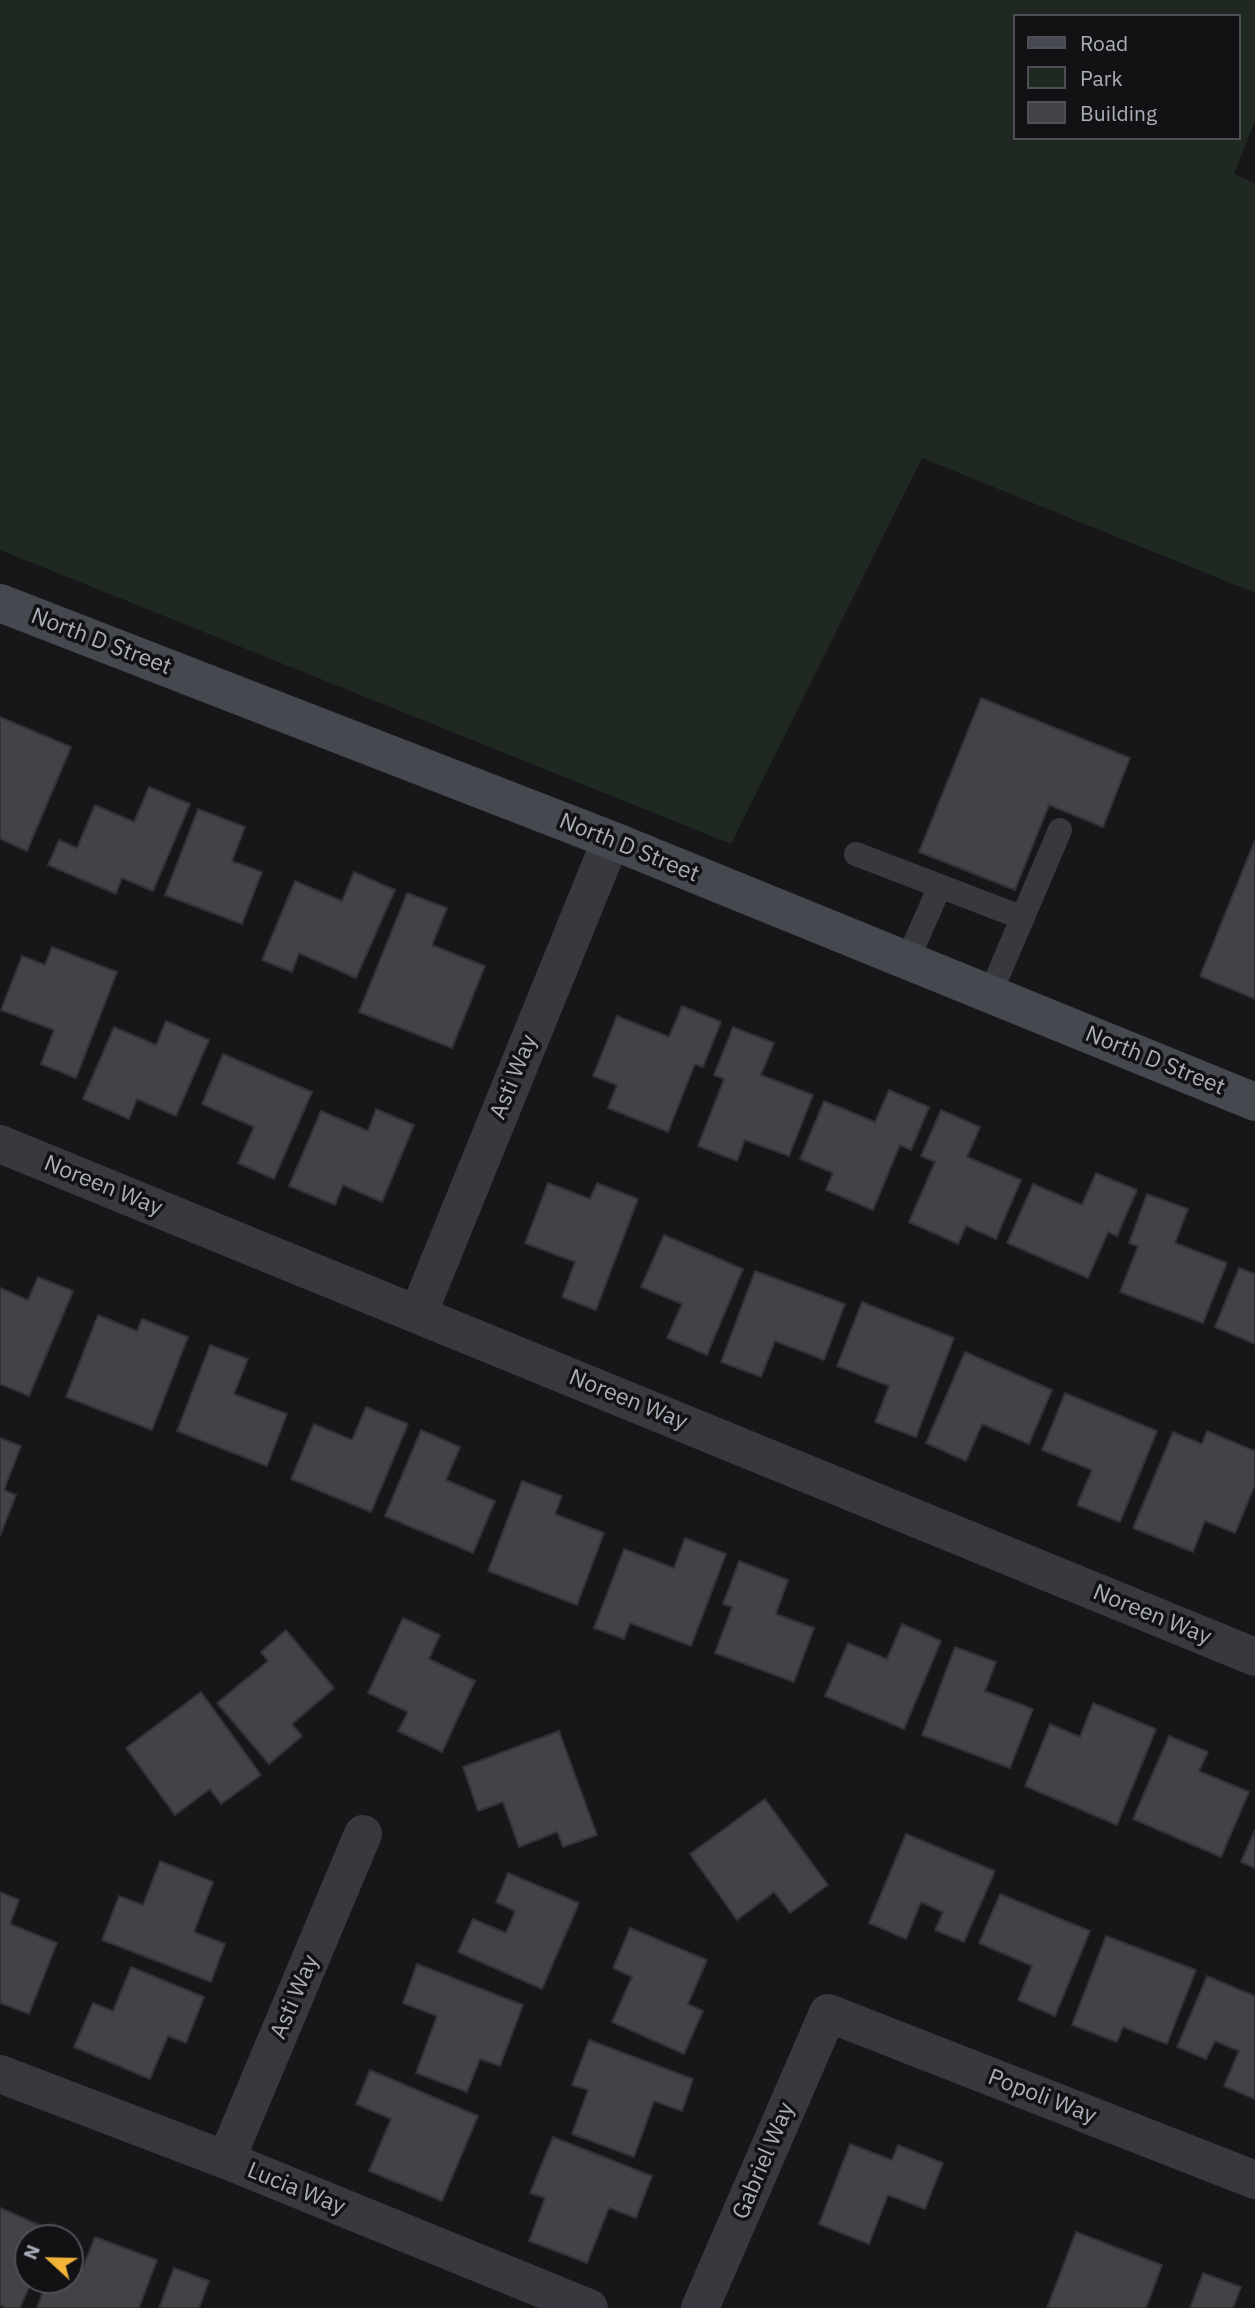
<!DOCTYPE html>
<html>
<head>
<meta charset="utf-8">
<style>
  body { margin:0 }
  #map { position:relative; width:1255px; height:2308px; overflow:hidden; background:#17171a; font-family:"IBM Plex Sans",sans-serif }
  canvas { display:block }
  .legend { position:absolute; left:1013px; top:14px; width:228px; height:126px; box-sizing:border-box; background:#121215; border:2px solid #4f5057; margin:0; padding:9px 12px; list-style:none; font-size:21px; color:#aaaeb9 }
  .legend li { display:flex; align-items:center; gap:14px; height:35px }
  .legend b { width:35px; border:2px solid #4f5057 }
  .north { position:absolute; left:14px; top:2224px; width:70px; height:70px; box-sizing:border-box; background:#121215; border:2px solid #4f5057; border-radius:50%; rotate:292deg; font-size:19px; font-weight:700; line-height:28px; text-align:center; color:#aaaeb9 }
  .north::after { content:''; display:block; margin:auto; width:24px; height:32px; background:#f1b338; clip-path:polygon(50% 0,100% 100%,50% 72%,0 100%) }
</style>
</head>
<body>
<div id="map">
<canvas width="1255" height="2308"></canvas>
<ul class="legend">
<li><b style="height:9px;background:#46484f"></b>Road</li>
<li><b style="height:19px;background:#1f2821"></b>Park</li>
<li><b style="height:19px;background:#424247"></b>Building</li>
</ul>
<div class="north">N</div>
</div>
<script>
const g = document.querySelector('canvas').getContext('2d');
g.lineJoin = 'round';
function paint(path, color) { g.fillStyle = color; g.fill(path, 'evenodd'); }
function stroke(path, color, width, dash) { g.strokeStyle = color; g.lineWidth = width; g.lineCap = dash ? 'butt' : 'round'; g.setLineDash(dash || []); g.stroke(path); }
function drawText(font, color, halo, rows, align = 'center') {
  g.font = font + ' "IBM Plex Sans",sans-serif'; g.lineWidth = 7; g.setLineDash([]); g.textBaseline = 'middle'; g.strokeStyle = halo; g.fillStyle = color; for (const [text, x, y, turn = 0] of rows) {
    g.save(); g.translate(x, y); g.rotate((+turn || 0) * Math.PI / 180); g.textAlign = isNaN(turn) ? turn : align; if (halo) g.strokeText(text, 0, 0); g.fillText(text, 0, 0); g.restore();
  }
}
const green = new Path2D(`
  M0,0H1255V121L1234,174L1255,183V593L922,458L731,844L0,550ZM1015,16H1239V138H1015Z`);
const building = new Path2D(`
  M981,698L1130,758L1103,827L1049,805L1015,890L919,852Z
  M0,717L71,747L27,851L0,839Z
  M149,787L190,804L153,891L122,878L116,894L48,865L59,840L77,848L95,805L134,822Z
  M198,809L245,827L232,861L262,872L242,924L165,895Z
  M1255,840V999L1200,976Z
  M354,872L395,890L356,978L299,953L292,972L262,960L295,881L342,901Z
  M407,893L447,908L432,945L485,966L452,1048L359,1012Z
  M52,947L117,972L76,1078L41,1064L54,1030L1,1010L22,956L45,965Z
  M682,1006L721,1022L703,1067L695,1064L668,1132L608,1108L617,1085L593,1076L617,1016L669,1037Z
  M166,1021L209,1040L176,1116L137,1099L129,1119L83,1099L114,1027L156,1045Z
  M733,1027L774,1043L761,1075L813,1095L789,1156L745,1140L737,1161L698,1146L724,1079L714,1075Z
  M223,1054L312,1092L274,1179L238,1163L254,1127L202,1104Z
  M889,1090L929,1107L911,1150L900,1145L873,1210L826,1190L833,1173L800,1159L824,1101L875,1122Z
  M376,1109L414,1125L382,1202L343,1185L335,1205L289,1186L321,1111L368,1131Z
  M941,1110L980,1127L967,1157L1021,1180L996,1239L966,1226L958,1244L909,1222L935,1162L921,1156Z
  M1096,1173L1137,1190L1117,1236L1108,1232L1088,1278L1007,1243L1033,1184L1082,1205Z
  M548,1183L590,1199L597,1183L638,1199L596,1310L562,1297L575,1262L525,1243Z
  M1147,1194L1188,1209L1175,1243L1227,1263L1203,1323L1120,1292L1138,1246L1129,1243Z
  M664,1235L743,1269L707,1355L667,1338L682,1304L641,1287Z
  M1239,1268L1255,1274V1344L1215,1327Z
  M755,1271L845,1304L824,1360L775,1341L761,1377L721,1362Z
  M38,1277L73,1291L29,1396L0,1384V1288L28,1300Z
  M862,1302L954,1338L916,1437L875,1422L889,1386L837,1366Z
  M98,1315L137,1331L142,1319L188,1337L152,1430L66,1397Z
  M210,1345L248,1359L234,1394L287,1414L267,1466L177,1431Z
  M965,1352L1052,1390L1029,1444L982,1424L966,1461L926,1443Z
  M1065,1393L1157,1431L1120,1522L1077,1505L1092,1470L1042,1450Z
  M366,1407L408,1424L371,1512L291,1479L314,1424L352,1440Z
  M421,1430L460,1447L446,1480L495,1501L473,1553L385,1516Z
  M1207,1431L1255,1451V1485L1235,1533L1205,1521L1193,1552L1133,1528L1173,1432L1202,1444Z
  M0,1438L21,1446L4,1490L16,1495L0,1536Z
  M522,1481L562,1496L555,1514L604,1533L577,1605L488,1571Z
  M685,1538L726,1554L691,1646L630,1623L624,1639L594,1628L624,1549L674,1568Z
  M739,1561L788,1580L776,1614L814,1628L794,1682L715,1653L732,1607L723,1604Z
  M403,1618L440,1635L429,1659L475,1681L442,1752L398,1731L408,1712L368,1693Z
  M902,1624L941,1641L904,1729L825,1696L848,1643L887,1659Z
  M286,1630L334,1688L292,1724L302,1736L269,1764L217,1703L268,1661L261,1652Z
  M955,1647L996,1662L985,1691L1033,1709L1010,1768L922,1735Z
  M201,1692L261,1775L221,1804L210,1789L175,1815L126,1748Z
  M1093,1703L1156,1729L1117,1825L1025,1786L1050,1724L1080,1737Z
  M559,1731L597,1835L563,1847L557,1832L519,1847L503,1802L478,1811L463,1767Z
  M1169,1736L1208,1752L1199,1771L1249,1792L1221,1857L1133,1819Z
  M765,1799L828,1885L790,1913L774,1892L737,1920L690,1854Z
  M1255,1830V1868L1241,1862Z
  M906,1834L995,1871L964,1942L935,1930L943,1912L921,1902L906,1939L869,1923Z
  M160,1861L213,1882L194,1932L225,1944L211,1982L102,1940L119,1896L143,1905Z
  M508,1873L579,1903L542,1989L458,1952L473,1919L506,1933L515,1911L496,1902Z
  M0,1892L19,1900L10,1924L57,1943L29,2014L0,2003Z
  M1000,1894L1090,1931L1055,2016L1018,2000L1032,1966L979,1943Z
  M630,1928L707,1960L688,2004L703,2011L684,2054L612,2022L632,1977L613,1968Z
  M1106,1936L1196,1970L1167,2044L1123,2027L1117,2042L1072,2025Z
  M417,1964L523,2005L500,2066L480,2059L467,2092L416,2073L437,2016L403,2003Z
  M131,1967L204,1997L186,2043L168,2036L150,2079L74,2047L93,2003L113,2011Z
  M1207,1976L1255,1996V2099L1224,2086L1239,2051L1215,2041L1206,2059L1177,2047Z
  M589,2040L693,2079L682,2111L654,2101L634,2157L572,2134L588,2090L572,2085Z
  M370,2070L478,2116L442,2201L369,2171L391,2119L356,2104Z
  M553,2137L652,2176L636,2218L609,2208L587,2263L529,2241L545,2198L530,2193Z
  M850,2144L892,2160L898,2145L943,2163L925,2209L888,2195L869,2244L819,2224Z
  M0,2208L53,2231L50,2238H28V2280H32L20,2308H6L0,2305Z
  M1076,2232L1162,2265L1146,2308H1047Z
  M95,2237L157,2260L139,2308H37L47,2280H70V2262L83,2267Z
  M174,2268L209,2281L199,2308H159Z
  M1203,2273L1241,2287L1233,2308H1190Z`);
const lane = new Path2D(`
  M856,854L1023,918
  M907,961L940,886
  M990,994L1060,830`);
const street = new Path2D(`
  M0,1144L1255,1657
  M418,1314L611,840
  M0,2074L226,2160L589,2308
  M226,2160L363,1834
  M700,2308L828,2013L1255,2180`);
const secondary = new Path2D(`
  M0,603L611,840L1255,1102`);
const streetNames = [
  ["North D Street",101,642,21],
  ["North D Street",629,848,22],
  ["North D Street",1155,1061,22],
  ["Asti Way",514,1077,-68],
  ["Noreen Way",103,1186,22],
  ["Noreen Way",628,1400,22],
  ["Noreen Way",1152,1615,22],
  ["Asti Way",295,1997,-67],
  ["Popoli Way",1042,2097,21],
  ["Gabriel Way",764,2161,-67],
  ["Lucia Way",296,2189,22]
];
paint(green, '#1f2821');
paint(building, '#424247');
stroke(building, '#323136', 2);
stroke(lane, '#38393f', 24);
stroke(street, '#38393f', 38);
stroke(secondary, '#46484f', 38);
drawText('23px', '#aaaeb9', '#121215', streetNames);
</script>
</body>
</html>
